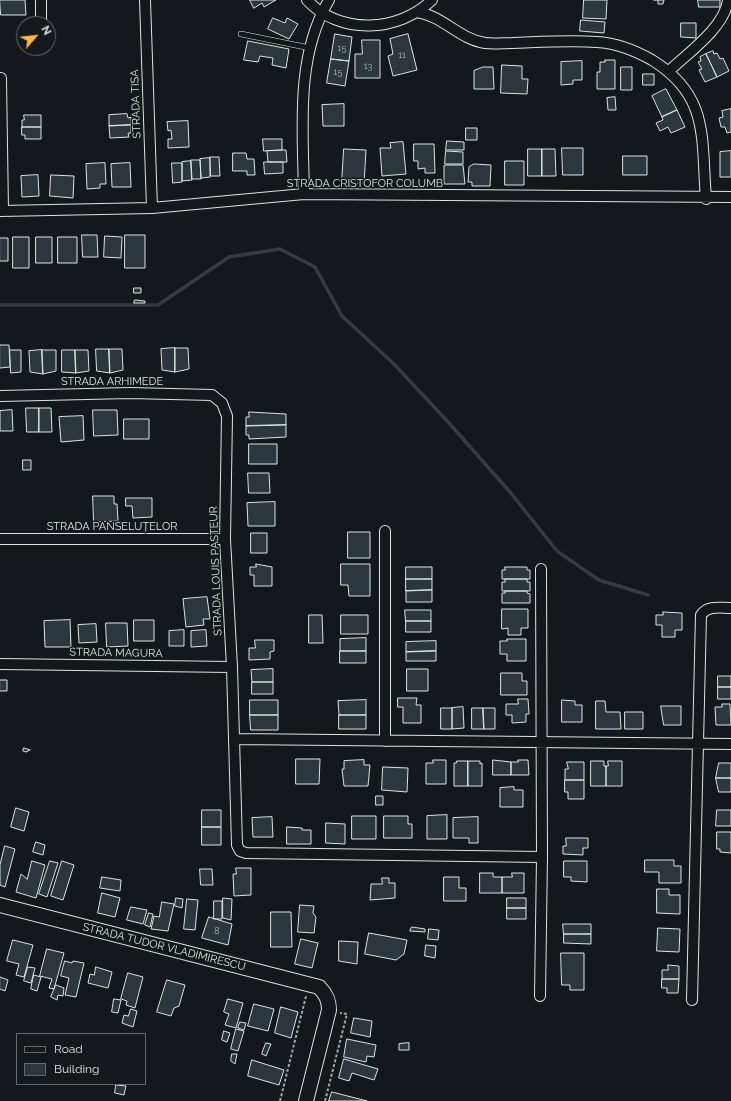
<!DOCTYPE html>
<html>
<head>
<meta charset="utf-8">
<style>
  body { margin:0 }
  #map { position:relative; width:731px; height:1101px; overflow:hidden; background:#14181c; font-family:Raleway,sans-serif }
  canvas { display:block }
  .legend { position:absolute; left:16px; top:1033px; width:130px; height:52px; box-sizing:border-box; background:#14181c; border:1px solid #626a69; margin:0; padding:5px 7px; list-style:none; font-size:12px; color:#d8e6dc }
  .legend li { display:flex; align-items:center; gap:8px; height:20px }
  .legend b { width:20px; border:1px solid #626a69 }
  .north { position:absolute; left:16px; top:16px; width:40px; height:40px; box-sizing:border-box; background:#14181c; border:1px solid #626a69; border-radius:50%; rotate:62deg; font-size:11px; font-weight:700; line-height:16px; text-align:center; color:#d8e6dc }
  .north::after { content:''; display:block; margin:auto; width:14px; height:18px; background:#ffb74d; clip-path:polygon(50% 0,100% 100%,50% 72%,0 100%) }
</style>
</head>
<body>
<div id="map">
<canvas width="731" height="1101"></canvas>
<ul class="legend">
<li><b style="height:5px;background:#14181c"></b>Road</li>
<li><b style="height:11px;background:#2c363c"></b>Building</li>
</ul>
<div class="north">N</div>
</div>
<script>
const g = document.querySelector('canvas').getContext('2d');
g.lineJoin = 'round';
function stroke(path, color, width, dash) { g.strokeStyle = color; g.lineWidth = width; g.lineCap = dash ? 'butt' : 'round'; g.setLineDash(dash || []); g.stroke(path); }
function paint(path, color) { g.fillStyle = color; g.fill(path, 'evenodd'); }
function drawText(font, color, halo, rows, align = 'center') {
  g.font = font + ' Raleway,sans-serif'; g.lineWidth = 3; g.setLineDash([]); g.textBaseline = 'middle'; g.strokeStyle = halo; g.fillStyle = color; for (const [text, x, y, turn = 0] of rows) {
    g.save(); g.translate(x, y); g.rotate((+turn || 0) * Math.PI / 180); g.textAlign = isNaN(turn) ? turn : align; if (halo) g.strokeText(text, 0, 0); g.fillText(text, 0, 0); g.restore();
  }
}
const stream = new Path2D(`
  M0,305H158L229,257L280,249L315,267L342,316L394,364L449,423L510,492L557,551L599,580L648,595`);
const building = new Path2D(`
  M0,0H25L26,15H1Z
  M250,0H276L264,7L262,3L254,8Z
  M584,0H607L606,19L583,18Z
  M654,0H664L663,4H658V0Z
  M698,0H720V7H699Z
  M273,18L285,23L287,18L298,24L289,39L268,29Z
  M581,20L605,22L604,33L580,31Z
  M681,23H696V38L681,37Z
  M335,34L352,37L349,61L331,59Z
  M408,34L417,70L393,76L388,56L393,54L390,39Z
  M362,40H380V78H355V54H362Z
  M248,41L289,49L286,68L272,65L273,58L260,56L258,62L244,60Z
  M713,51L714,54L717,53L720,59L723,58L729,71L717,77L706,54Z
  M706,54L717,77L705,82L699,70L702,69L698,62L701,61L700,57Z
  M331,59L349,61L345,86L327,83Z
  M605,60H615V89H597V72H600V62H605Z
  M582,61V80H573V84L561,85V62Z
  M502,65L522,66V79H528L527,94L501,93Z
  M483,67H493L494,89H474V71Z
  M621,67H632V90H621Z
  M643,74H654V85H643Z
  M666,89L677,110L662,117L652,96Z
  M615,97L616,110H608L607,98Z
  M344,104V126H323L322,105Z
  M731,109V132L727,133L725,127H721L719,118L723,117L722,111Z
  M677,110L685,127L671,133L668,127L660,131L656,123L663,120L662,117Z
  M127,114L128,118L131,117V125L109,126V115Z
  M24,115H41V127H22V120H24Z
  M188,121L189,147L168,148V139H172L171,130L168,131L167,122Z
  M131,125V133H128L129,137L110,138L109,126Z
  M22,127H41V139H25V135H22Z
  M466,128H477V140H466Z
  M263,139H282V150L264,151Z
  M447,141L464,142V150H446Z
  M403,142L406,174L382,176L380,148H391L390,143Z
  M414,144H434L435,173H425V168L418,169V161H414Z
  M562,148H583V175H563Z
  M344,149L366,150L364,184L342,183Z
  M528,149H542V176H528Z
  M542,149H555L556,176H542Z
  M282,150H286L287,162H268L267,151Z
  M446,151L463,152V164H445Z
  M731,151V177H720V152Z
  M233,153H246L247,159H254L255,175H247V171H233Z
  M623,156H647V175H623Z
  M210,157H219L220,176H211Z
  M210,158V177L201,178L200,159Z
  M191,160H200L201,179H192Z
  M191,161L192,180L182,181V162Z
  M505,161H524V185H505Z
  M264,162H283V173L265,174Z
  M105,163L106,184H100V188L87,189L86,164Z
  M130,163L131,187H112L111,164Z
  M172,163H182V182L173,183Z
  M474,164L491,165L490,186H472V182H468L469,167Z
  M447,165H463L465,184H444V166Z
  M38,175L39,196L22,197L21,176Z
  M51,175L74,176L73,198L50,196Z
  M82,235H97L98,257H83Z
  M125,235H145V268H125Z
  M105,236L122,237L121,258L104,257Z
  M13,237H29V268H13Z
  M36,237H52V263H36Z
  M58,237H77V263H58Z
  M0,238H8V261H0Z
  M134,288H141V293H134Z
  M135,300L145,301V303H134Z
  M0,345H9L10,367L0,368Z
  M175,348V372L162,370L161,349Z
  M175,348H188L189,369L175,372Z
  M96,349H109L110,373L97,371Z
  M109,349H122L123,370L110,373Z
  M10,350H21V372L11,373Z
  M42,350L43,374L30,372L29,351Z
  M42,350H56V371L43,374Z
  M62,350H75L76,373L62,372Z
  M75,350H88L89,371L76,373Z
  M26,408H39V432H27Z
  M39,408H51L52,432H39Z
  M12,410L13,431H0V411Z
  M93,410H117L118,435L94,436Z
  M249,412L286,414V425L246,426V417H249Z
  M83,416L84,440L61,442L59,417Z
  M124,419H149V439H124Z
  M286,425V437L249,439V435H246V426Z
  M249,444H277V464H249Z
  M23,460H31V470H23Z
  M248,473H269L270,493H249Z
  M93,496H114V504H117L118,521L94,522Z
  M126,498H152V517L133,518L132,506H126Z
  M275,502V526H248L247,503Z
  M348,532H370V558H348Z
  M251,533H267V553H251Z
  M256,564L272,567V586H254V575H250V567H256Z
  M341,564H370V596H349L348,585H341Z
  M406,567H432V579H406Z
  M505,567H527V570H530V579H502V570H505Z
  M406,579H432V590L406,591Z
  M505,579H527V582H530V591H502V582H505Z
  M432,590V602H406V591Z
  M505,591H527V593L530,594V603H502V593H505Z
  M207,597L210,619H203L204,625L186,627L183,599Z
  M502,609H528V628H521V635H508V628L502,629Z
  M405,610H431V621H406Z
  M663,612L682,613V630H675V637H662V625H656V615H663Z
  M309,615H322L323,643H309Z
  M341,615H368V634H341Z
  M70,620L71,647H45L44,621Z
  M134,620H154V641H134Z
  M406,621H431V632H406Z
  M106,623H127L128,646L107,647Z
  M96,624L97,642L79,643L78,625Z
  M184,630V646H169V631Z
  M206,630L207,646L191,647V631Z
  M366,638V651H340V639Z
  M507,639H526V661H507V654H500V641H507Z
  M255,640H274V651L270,652V659L249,660V648H255Z
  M436,641V651L406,652V642Z
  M340,651H366V663H340Z
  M436,651V661H406V652Z
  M273,669V682H252L251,670Z
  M407,669H428V691H407Z
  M501,673H522V681H527V695H501Z
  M718,676H731V687H718Z
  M0,680H7V691H0Z
  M252,682H273V694H252Z
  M718,687H731V699H718Z
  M398,698H417L416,705H421V723H403V707H398Z
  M518,699H528L529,714H526V722L512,723V715H506V704H518Z
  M250,700H278V715H250Z
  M366,700V715H339L338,701Z
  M562,700L575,701V705H582V722H562Z
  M596,701H605L606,712H620L621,729H596Z
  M722,704H730L731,725H716L715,707H722Z
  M661,706H681V725H664Z
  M463,707L464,728L452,729V708Z
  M441,708H452V729H441Z
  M472,708H483L484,729H472Z
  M483,708H495V729H484Z
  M625,712H643V729H625Z
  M250,715H278V730H251Z
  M339,715H366V729H339Z
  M24,748L30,750L26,752L23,751Z
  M296,759H320L319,784H296Z
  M364,760V765H370L368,786H344L342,769H344V761Z
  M433,760H446V784H426V763H433Z
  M493,760L511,762V775H493Z
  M518,760H528L529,775H511V762H518Z
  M457,761H468V786H454V763H456Z
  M468,761H480V764L482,763V786H468Z
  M591,761H604V766H606V786H591Z
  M608,761H622V786H606V766H608Z
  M567,762H584V780H565V769H568Z
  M719,763H731V778H716Z
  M383,767L408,768L407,792L382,790Z
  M716,778H731V792H719Z
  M565,780H584V799H568V792H565Z
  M514,787V790H523V807H500V788Z
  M376,796H383V805H376Z
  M16,808L29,812L24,831L11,827Z
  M202,810H221V827H202Z
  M717,810H731V826H716Z
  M447,815V839H427V816Z
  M352,816H376V839H352Z
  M384,816H408V824H412V838H384Z
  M272,817L273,837H253L252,818Z
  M478,817V843H469V838H453V818Z
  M326,823L345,824V844L326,843Z
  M202,827H221V845H202Z
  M287,827L302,828V830H311V844H287Z
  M717,832H731V853L720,852V849H717Z
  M566,838H588V848H583V855L563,854V846H566Z
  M36,842L45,845L43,855L33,852Z
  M5,846L15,849L5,887L0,885V865Z
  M645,860H674V866H681V883H659V872H645Z
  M32,861L45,865L36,898L16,892L21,874L27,879Z
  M50,861L58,863L47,897L39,894Z
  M62,861L74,865L63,900L51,896Z
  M564,861H587V882L571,881V877H564Z
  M236,868H251V895L234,896L233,874H236Z
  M200,869H212L213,885H201Z
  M480,873H493V877H502V893H480Z
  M512,873H524V893H502V877H512Z
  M102,877L121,880L120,891L100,888Z
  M444,877H459V888H466V901H444Z
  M382,878H389V883H395V898L370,900L371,884H382Z
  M657,889H669V895H680V914L657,913Z
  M102,893L120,898L115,917L98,913Z
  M176,898L183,899L182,908L175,906Z
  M223,898L232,899L231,920L223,918Z
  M507,898H526V908H507Z
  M187,899L198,900L195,930L184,929Z
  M214,901H222V919H214Z
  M162,902L174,904L168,931L151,929L154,916L159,917Z
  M300,905L314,906L313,913L316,917L314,933L298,932Z
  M131,907L147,910L143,924L127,920Z
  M507,908H526V919H507Z
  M271,912H291L292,947H271Z
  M149,913L153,914L150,927L145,925Z
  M209,917L232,924L228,945L202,938Z
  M563,924H591V934H564Z
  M412,927L425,929V932L410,931Z
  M658,928L680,929L679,952L657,951Z
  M429,929L439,930L438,940L428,939Z
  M369,933L407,940L404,954L396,960L365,954Z
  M564,934H591V944L564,943Z
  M301,939L318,943L312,968L295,964Z
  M13,940L33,945L24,977L16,975L19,964L7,961Z
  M339,941L358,942L357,964L339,961Z
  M426,945L436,946L435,958L425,956Z
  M47,949L64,953L54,989L49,988L52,979L40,976Z
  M561,953H584V990H570V985H562Z
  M65,961L72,963L73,961L84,963L76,997L65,995L69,978L61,976Z
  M668,965L679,966V979H662V970H668Z
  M28,967L35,968L31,983L24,981Z
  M96,967L112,972L108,988L88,983L90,974L94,975Z
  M128,973L143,977L135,1008L126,1005L127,1001L121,999Z
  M34,975L41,977L37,991L31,989Z
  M0,977L8,980L5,991L0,989Z
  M662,979H679L678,993H667V988H662Z
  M167,980L185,985L179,1006L174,1008L171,1016L157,1012Z
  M56,985L64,988L63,996L58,995L57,1000L51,997Z
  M114,999L121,1000L118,1013L112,1012Z
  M228,999L243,1003L236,1028L225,1025L229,1014L224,1012Z
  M254,1004L274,1009L268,1031L248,1026Z
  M281,1007L298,1012L291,1038L275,1033Z
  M131,1009L137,1011L133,1027L122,1023L124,1015L128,1016Z
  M354,1018L372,1021L370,1037L351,1033Z
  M240,1022L246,1023L244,1030L238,1028Z
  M236,1029L244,1031L238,1051L231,1049Z
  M224,1031L230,1033L227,1042L222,1040Z
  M347,1039L376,1045L374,1057L367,1056L366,1062L344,1057Z
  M266,1043L271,1044L266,1056L262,1054Z
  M409,1043V1050H399V1044Z
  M232,1054H237L235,1064L231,1061Z
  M344,1059L378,1069L374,1080L352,1073L349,1081L339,1078Z
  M252,1060L284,1070L279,1085L248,1076Z
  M116,1085L126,1086L124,1095L115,1093Z
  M332,1092L367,1101H329Z`);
const path = new Path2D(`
  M280,1101L306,996
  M325,1101L347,1014L340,1013`);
const lane = new Path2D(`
  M241,34L310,48`);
const street = new Path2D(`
  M41,0V24
  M145,0L152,208
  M307,0C340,36 399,32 432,0
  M417,12C443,16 459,39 485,43C494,44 504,43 512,43C541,42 569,40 597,42C616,43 636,51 652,60C710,96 701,138 706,199
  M669,71C688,53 725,27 728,0
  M1,78L3,211
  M304,194C303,130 295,57 329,0
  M0,211L152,208L304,194L731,197
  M0,396L130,393L212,395L222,403L227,416L225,539L232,667L237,845L240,851L246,853L542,857
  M385,531V741
  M0,539H225
  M0,664L232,667
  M235,739L731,744
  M540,996L542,857L541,569
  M692,1000L701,615C708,605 720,608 731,608`);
const secondary = new Path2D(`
  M0,905L319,987C326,994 329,1000 329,1010L306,1101`);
const numberNames = [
  ["15",342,48],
  ["11",402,55],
  ["13",368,66],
  ["15",338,72],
  ["8",217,931]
];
const streetNames = [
  ["STRADA TISA",136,104,-92],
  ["STRADA CRISTOFOR COLUMB",365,184],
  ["STRADA ARHIMEDE",112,382],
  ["STRADA PANSELUȚELOR",112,527],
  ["STRADA LOUIS PASTEUR",216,571,-92],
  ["STRADA MAGURA",116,653,1],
  ["STRADA TUDOR VLADIMIRESCU",164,947,14]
];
stroke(stream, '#363b3e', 3.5);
paint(building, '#2c363c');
stroke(building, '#d8e6dc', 1);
stroke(lane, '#d8e6dc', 6);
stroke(street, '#d8e6dc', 12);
stroke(secondary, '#d8e6dc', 16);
stroke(path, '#9da8a2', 2, [3, 2]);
stroke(lane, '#14181c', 5);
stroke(street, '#14181c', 10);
stroke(secondary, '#14181c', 14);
drawText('9px', '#adbab4', null, numberNames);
drawText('11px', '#d8e6dc', '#14181c', streetNames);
</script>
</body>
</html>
